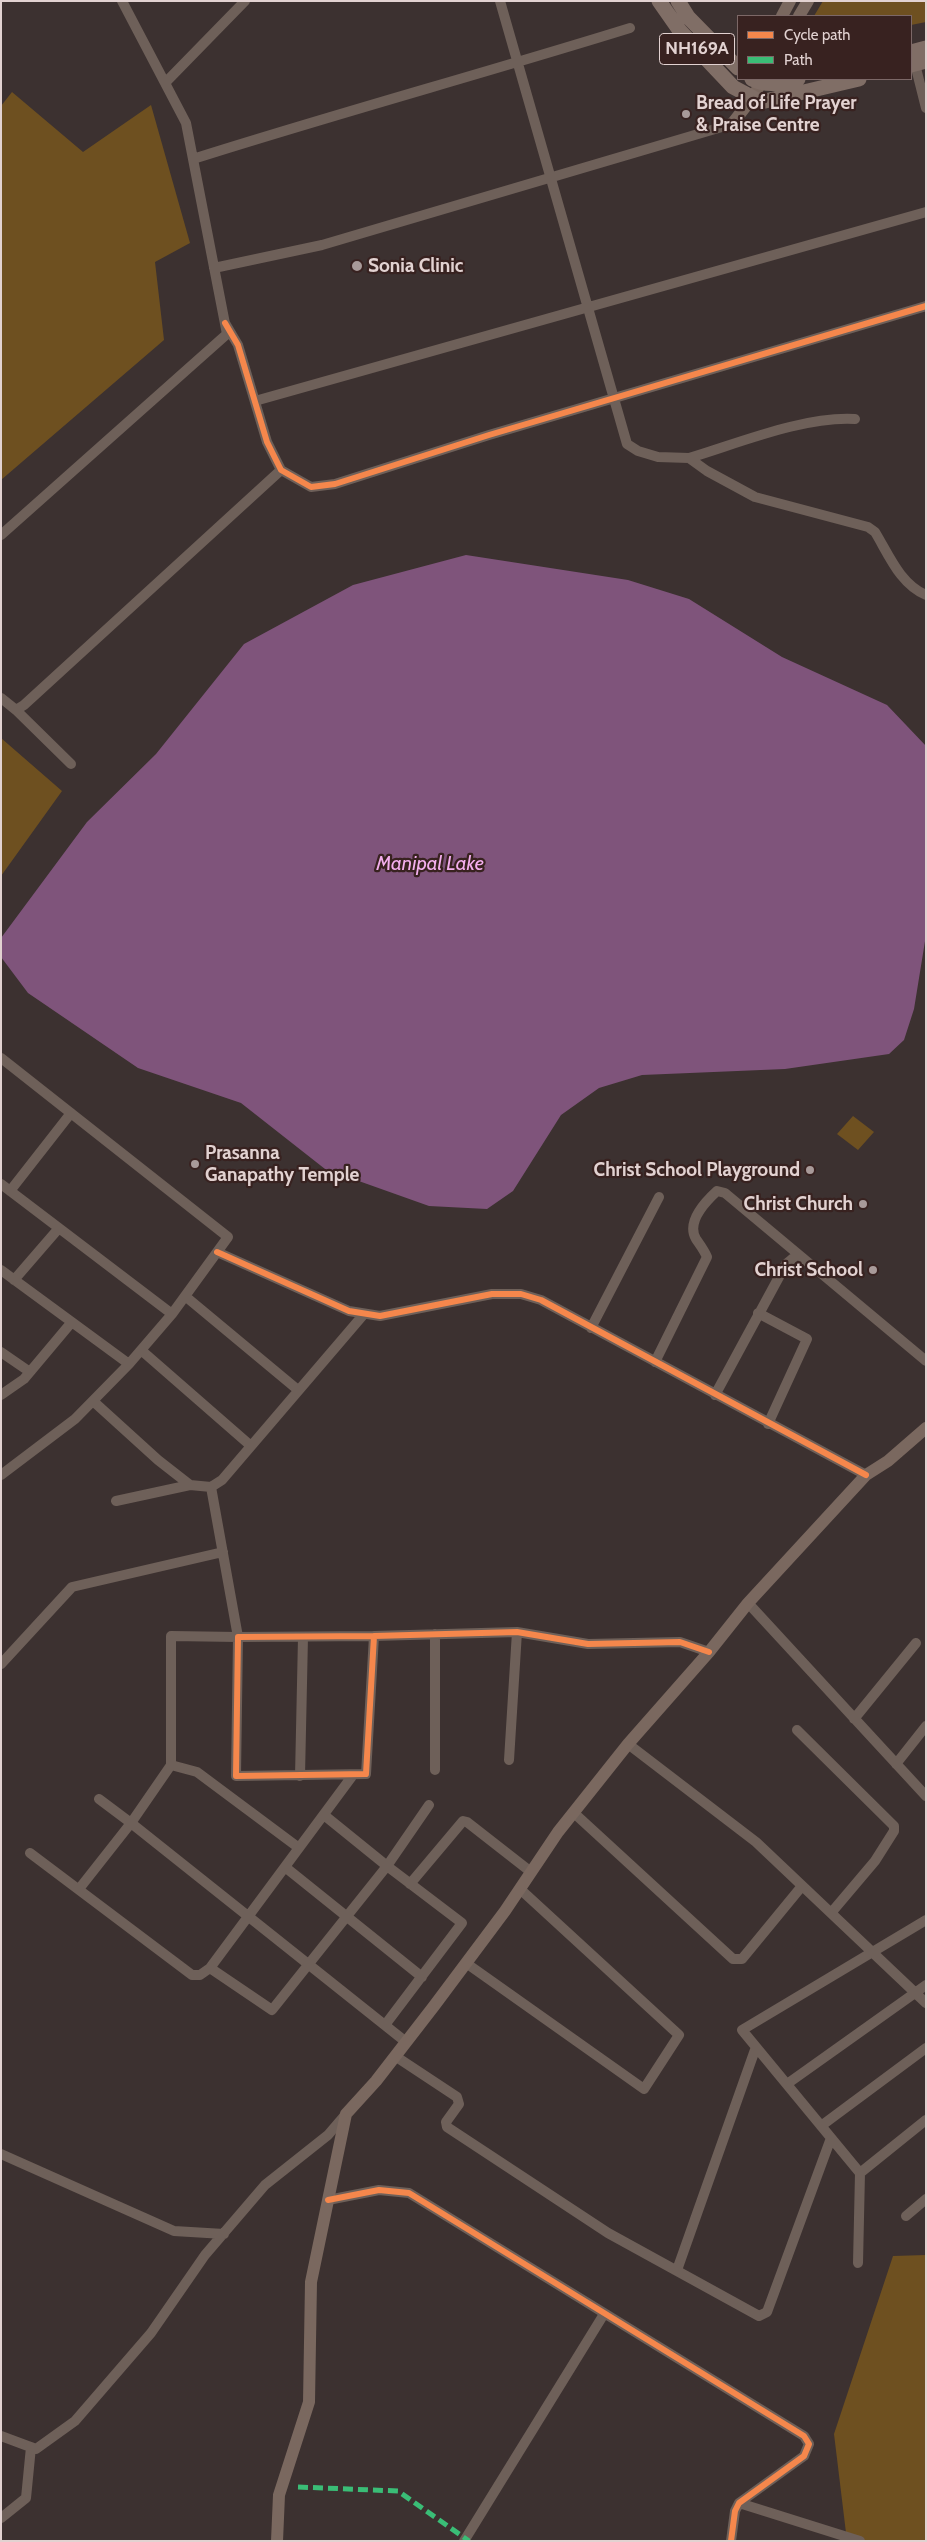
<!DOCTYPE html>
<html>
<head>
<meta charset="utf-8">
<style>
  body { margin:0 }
  #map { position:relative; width:927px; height:2542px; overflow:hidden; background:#3c3130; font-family:Cabin,sans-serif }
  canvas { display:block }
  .frame { position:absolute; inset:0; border:2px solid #e2d2d1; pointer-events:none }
  .legend { position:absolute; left:737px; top:15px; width:175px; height:65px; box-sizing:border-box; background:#382220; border:1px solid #7c6867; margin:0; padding:6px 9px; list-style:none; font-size:15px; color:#e2d2d1 }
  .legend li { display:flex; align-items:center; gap:10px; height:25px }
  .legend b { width:25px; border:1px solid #7c6867 }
</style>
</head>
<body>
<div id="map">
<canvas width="927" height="2542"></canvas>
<div class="frame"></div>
<ul class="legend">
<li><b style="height:6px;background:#f5874c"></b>Cycle path</li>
<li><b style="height:6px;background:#3abd76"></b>Path</li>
</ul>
</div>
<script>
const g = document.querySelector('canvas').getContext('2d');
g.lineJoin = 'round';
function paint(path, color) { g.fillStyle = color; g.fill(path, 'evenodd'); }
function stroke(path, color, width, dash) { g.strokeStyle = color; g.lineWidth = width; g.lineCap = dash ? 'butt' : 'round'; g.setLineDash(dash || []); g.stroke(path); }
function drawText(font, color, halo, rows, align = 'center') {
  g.font = font + ' Cabin,sans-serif'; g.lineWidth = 4.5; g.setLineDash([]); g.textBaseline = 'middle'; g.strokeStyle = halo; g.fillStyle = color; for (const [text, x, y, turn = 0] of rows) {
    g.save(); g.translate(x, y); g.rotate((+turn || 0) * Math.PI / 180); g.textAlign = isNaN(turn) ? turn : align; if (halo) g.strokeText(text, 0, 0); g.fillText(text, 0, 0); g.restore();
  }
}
const green = new Path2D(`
  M823,1H926V22L911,25V16H814Z
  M12,92L83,152L151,105L190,243L155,262L164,340L1,480V106Z
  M1,738L62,791L1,876Z
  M853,1116L874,1132L858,1150L837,1134Z
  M926,2255V2541H847L834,2434L893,2256Z`);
const water = new Path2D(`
  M466,555L628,580L689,599L782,657L887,705L926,746V935L914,1009L904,1040L889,1054L785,1069L642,1075L599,1088L561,1115L513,1191L487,1209L429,1206L325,1169L241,1103L138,1068L28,993L1,957V938L87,822L156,754L244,644L353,585Z`);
const minor = new Path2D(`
  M500,1L627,444L638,451L658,457L689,458L707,471L755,497L868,527L875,532C889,555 900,584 926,595
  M915,64L926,108
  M165,83L245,1
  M193,159C338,113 485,73 630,28
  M214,268L322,245L732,124
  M225,323L238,345L267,442L281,470L311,487L335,484L489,435L926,306
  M255,401L926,212
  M689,458C739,443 804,416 855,419
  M1,535L227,334L186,123L122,1
  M1,698L16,710L24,705L281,470
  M16,710L71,764
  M1,1058L228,1237L172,1314L129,1364L75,1419L1,1475
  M1,1184L172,1314
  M10,1191L71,1113
  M217,1252L349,1311L380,1316L492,1294H521L541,1300L866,1475
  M1,1270L129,1364
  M14,1280L59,1228
  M185,1296L298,1390
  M758,1313L807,1339L768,1424
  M591,1328L659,1197
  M141,1350L251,1446
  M1,1352L30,1372
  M655,1362L707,1257C704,1250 700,1245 696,1239C686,1222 705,1202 717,1191L725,1193L926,1361
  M1,1395L24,1379L71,1323
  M715,1395L786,1264L798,1254
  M93,1401L158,1460L190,1485L211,1487L222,1480L364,1314
  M211,1487L238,1637L171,1636V1765L131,1823L406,2042
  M116,1501L190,1485
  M748,1603L926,1796
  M374,1636L238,1637L236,1776L366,1774L374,1636L517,1632L588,1644L680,1642L709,1652
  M1,1664L72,1587L223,1552
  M854,1719L916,1643
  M797,1730L894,1826V1831L875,1861L831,1913
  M628,1744L756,1842L926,2003
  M509,1760L517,1632
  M896,1764L926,1726
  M171,1765L197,1772L299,1848
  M435,1770V1634
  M353,1775L210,1968L272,2010L387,1866L462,1923L385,2025
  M300,1776L303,1637
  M574,1813L733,1959H742L802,1886
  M324,1815L387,1866L429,1805
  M30,1853L192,1975H200L210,1968
  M285,1867L422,1977
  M410,1884L463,1821L467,1822L531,1872
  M79,1889L131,1823L99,1799
  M926,1920L742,2030L860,2173L926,2120
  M466,1963L644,2089L679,2035L520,1889
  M395,2056L457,2097L459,2104L446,2122L447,2127L608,2233L759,2316L767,2312L831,2138
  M787,2084L926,1985
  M821,2126L926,2048
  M1,2154L174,2231L224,2234
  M328,2200L379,2190L409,2193L804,2436L809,2444L804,2456L739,2503L735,2511L731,2541
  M906,2216L926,2199
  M858,2263L860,2173
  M677,2270L756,2047
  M1,2436L36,2449L75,2421L151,2333L205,2255L265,2185L328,2135L346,2114
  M739,2503L860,2541
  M1,2518L26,2498L31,2447
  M464,2541L604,2314`);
const major = new Path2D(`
  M782,16L790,1
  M799,16L808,1
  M732,124L753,97L763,79
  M277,2541L279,2495L309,2402L311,2282L346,2114L376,2081L434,2006L505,1911L558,1832L628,1744L709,1652L748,1603L866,1475L888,1461L926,1428`);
const highway = new Path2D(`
  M659,1L680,31L733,87L761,102L859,79
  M678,1L688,17L738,68
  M911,52L926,48
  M911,65L926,61
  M752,79C768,87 781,83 798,79`);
const quiet = new Path2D(`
  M298,2487L398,2491L469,2541`);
const cycleway = new Path2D(`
  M225,323L238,345L267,442L281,470L311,487L335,484L489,435L926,306
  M217,1252L349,1311L380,1316L492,1294H521L541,1300L866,1475
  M374,1636L238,1637L236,1776L366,1774L374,1636L517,1632L588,1644L680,1642L709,1652
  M328,2200L379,2190L409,2193L804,2436L809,2444L804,2456L739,2503L735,2511L731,2541`);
const markers = [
  [686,114,5,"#a89a99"],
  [357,266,6,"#a89a99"],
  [195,1164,5,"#a89a99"],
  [810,1170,5,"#a89a99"],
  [863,1204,5,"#a89a99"],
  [873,1270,5,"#a89a99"]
];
const shields = [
  [697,49,75]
];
const shieldNames = [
  ["NH169A",697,49]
];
const poiNames = [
  ["Bread of Life Prayer",696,103],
  ["& Praise Centre",696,125],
  ["Sonia Clinic",368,266],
  ["Prasanna",205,1153],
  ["Ganapathy Temple",205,1175],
  ["Christ School Playground",800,1170,"right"],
  ["Christ Church",853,1204,"right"],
  ["Christ School",863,1270,"right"]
];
const waterNames = [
  ["Manipal Lake",430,864]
];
paint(green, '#6e5020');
paint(water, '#7f547b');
stroke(minor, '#6e6059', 10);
stroke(major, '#7a685f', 12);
stroke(highway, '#806e66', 15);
stroke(quiet, '#3abd76', 5, [10, 5]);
stroke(cycleway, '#f5874c', 6);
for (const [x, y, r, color] of markers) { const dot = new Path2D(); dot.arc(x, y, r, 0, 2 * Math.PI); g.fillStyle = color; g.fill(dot); stroke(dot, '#382220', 2); }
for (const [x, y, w] of shields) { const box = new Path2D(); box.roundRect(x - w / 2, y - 15.5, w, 31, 4); g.fillStyle = '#382220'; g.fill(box); stroke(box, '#e2d2d1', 1); }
drawText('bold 18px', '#e2d2d1', null, shieldNames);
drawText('bold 19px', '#e2d2d1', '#382220', poiNames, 'left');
drawText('italic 20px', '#f4afee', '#382220', waterNames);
</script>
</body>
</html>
